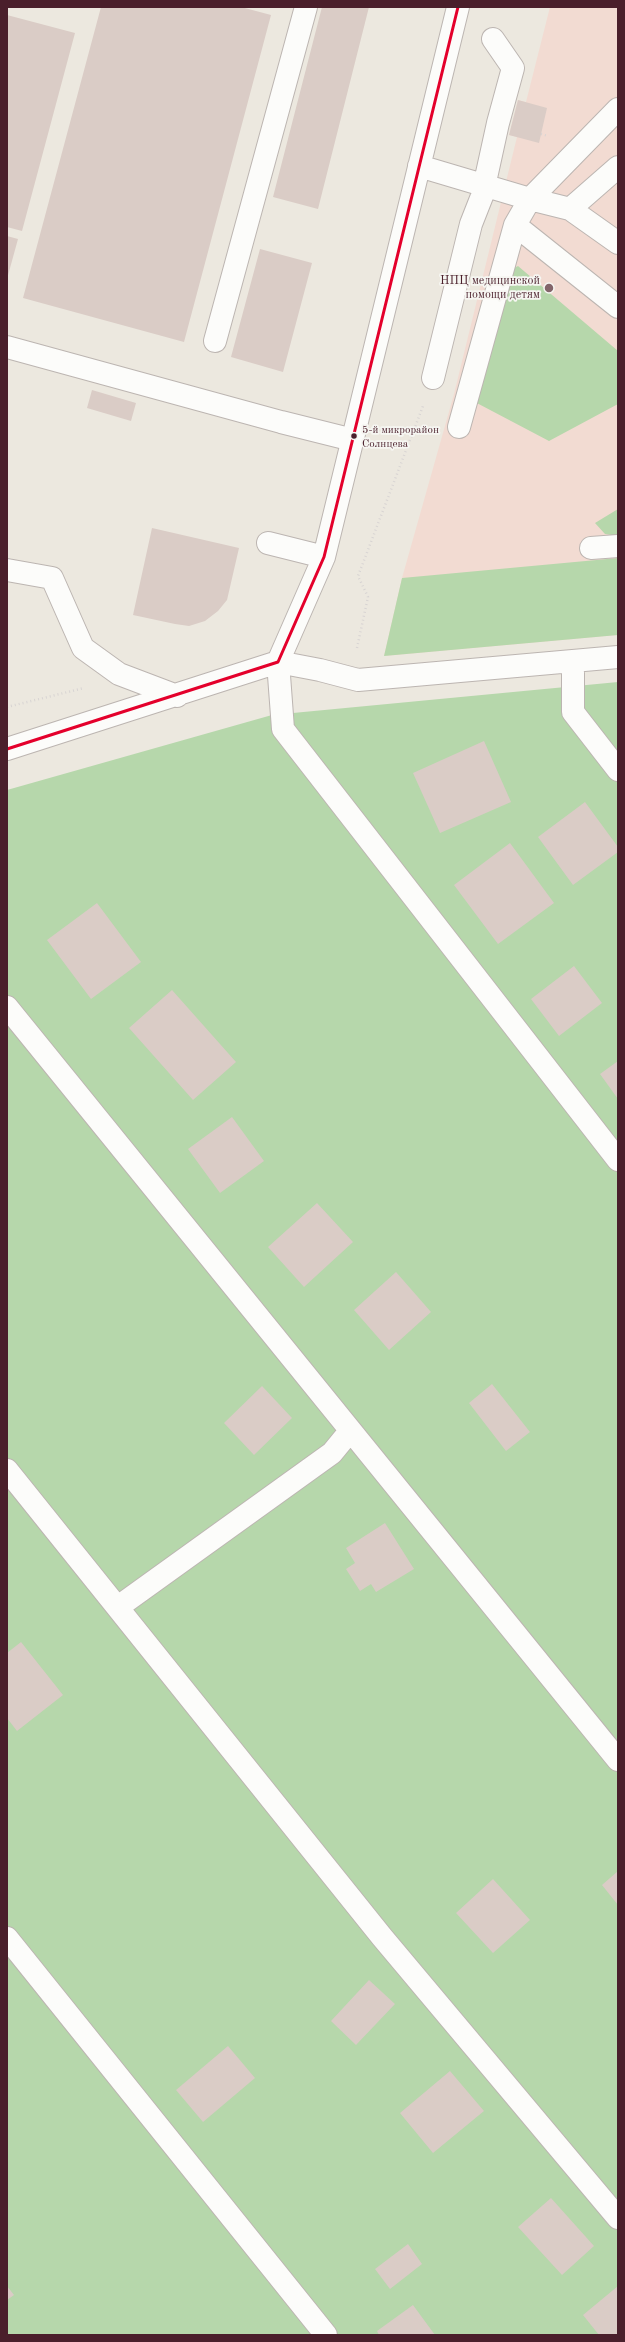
<!DOCTYPE html>
<html>
<head>
<meta charset="utf-8">
<style>
  body { margin:0 }
  #map { position:relative; width:625px; height:2342px; overflow:hidden; background:#ece8df; font-family:"Old Standard TT",serif }
  canvas { display:block }
  .frame { position:absolute; inset:0; border:8px solid #4a1f2b; pointer-events:none }
</style>
</head>
<body>
<div id="map">
<canvas width="625" height="2342"></canvas>
<div class="frame"></div>
</div>
<script>
const g = document.querySelector('canvas').getContext('2d');
g.lineJoin = 'round';
function paint(path, color) { g.fillStyle = color; g.fill(path, 'evenodd'); }
function stroke(path, color, width, dash) { g.strokeStyle = color; g.lineWidth = width; g.lineCap = dash ? 'butt' : 'round'; g.setLineDash(dash || []); g.stroke(path); }
function drawText(font, color, halo, rows, align = 'center') {
  g.font = font + ' "Old Standard TT",serif'; g.lineWidth = 3.5; g.setLineDash([]); g.textBaseline = 'middle'; g.strokeStyle = halo; g.fillStyle = color; for (const [text, x, y, turn = 0] of rows) {
    g.save(); g.translate(x, y); g.rotate((+turn || 0) * Math.PI / 180); g.textAlign = isNaN(turn) ? turn : align; if (halo) g.strokeText(text, 0, 0); g.fillText(text, 0, 0); g.restore();
  }
}
const built = new Path2D(`
  M550,7H618V635L384,656L402,578L454,394L517,137L509,135L518,100L526,102Z`);
const green = new Path2D(`
  M518,266L618,351V404L549,441L473,401L514,268Z
  M618,509V536L605,534L595,523Z
  M618,558V635L384,656L402,578Z
  M618,682V2335H7V790L272,715Z`);
const building = new Path2D(`
  M101,7H241L271,15L184,342L23,298Z
  M322,7H369L318,209L273,197Z
  M7,15L75,33L22,231L7,227Z
  M518,100L547,108L539,143L509,135Z
  M7,236L18,239L7,279Z
  M260,249L312,263L283,372L231,357Z
  M92,390L136,403L131,421L87,408Z
  M152,528L239,548L227,600L218,611L205,621L189,626L175,624L133,615Z
  M484,741L511,802L440,833L413,773Z
  M585,802L618,847V852L573,885L538,837Z
  M510,843L554,903L498,944L454,885Z
  M97,903L141,962L91,999L47,940Z
  M574,966L602,1003L559,1036L531,999Z
  M172,990L236,1062L193,1100L129,1028Z
  M618,1061V1099L600,1074Z
  M232,1117L264,1161L220,1193L188,1149Z
  M317,1203L353,1242L304,1287L268,1247Z
  M396,1272L431,1312L389,1350L354,1310Z
  M492,1384L530,1432L506,1451L469,1403Z
  M262,1386L292,1418L254,1455L224,1423Z
  M385,1523L414,1569L376,1592L371,1584L360,1591L346,1569L355,1563L346,1548Z
  M21,1642L63,1695L17,1731L7,1718V1653Z
  M618,1871V1905L602,1885Z
  M493,1879L530,1920L493,1953L456,1913Z
  M369,1980L395,2004L356,2045L331,2021Z
  M228,2046L255,2078L203,2122L176,2090Z
  M450,2071L484,2111L433,2153L400,2113Z
  M551,2198L594,2246L562,2275L518,2227Z
  M408,2244L422,2264L390,2289L375,2269Z
  M7,2286L14,2295L7,2300Z
  M618,2286V2335H599L583,2315Z
  M413,2305L435,2335H379L377,2331Z`);
const path = new Path2D(`
  M541,134L548,136
  M357,648L368,597L358,576L423,406
  M7,707L84,688`);
const minor = new Path2D(`
  M419,166L530,199L618,109
  M570,209L618,167
  M515,225L618,307
  M215,341L306,7
  M7,347L281,422L353,440
  M433,378L471,224L482,196L498,123L513,68L493,39
  M459,427L515,225L530,199L570,209L618,243
  M268,543L324,557
  M591,548L618,546
  M7,570L52,578L83,648L119,674L177,696
  M618,657L358,680L320,670L278,662L283,729L618,1160
  M573,661V712L618,770
  M7,749L278,662L324,557L458,7
  M7,1007L618,1760
  M7,1470L382,1937L618,2218
  M118,1607L332,1453L350,1431
  M7,1938L326,2335`);
const bus1 = new Path2D(`
  M7,749L278,662L324,557L458,7`);
const markers = [
  [549,288,5,"#83656a"],
  [354,436,3.5,"#4a1f2b"]
];
const busNames = [
  ["5-й микрорайон",362,430],
  ["Солнцева",362,444]
];
const poiNames = [
  ["НПЦ медицинской",540,281],
  ["помощи детям",540,295]
];
paint(built, '#f2dbd2');
paint(green, '#b6d7ab');
paint(building, '#daccc6');
stroke(minor, '#bcb5b1', 24);
stroke(path, '#d8d4d3', 2.5, [1, 3]);
stroke(minor, '#fcfcfa', 22);
stroke(bus1, '#e4002b', 3);
for (const [x, y, r, color] of markers) { const dot = new Path2D(); dot.arc(x, y, r, 0, 2 * Math.PI); g.fillStyle = color; g.fill(dot); stroke(dot, '#f6f6f2', 1.5); }
drawText('11px', '#4a1f2b', '#f6f6f2', busNames, 'left');
drawText('12px', '#4a1f2b', '#f6f6f2', poiNames, 'right');
</script>
</body>
</html>
